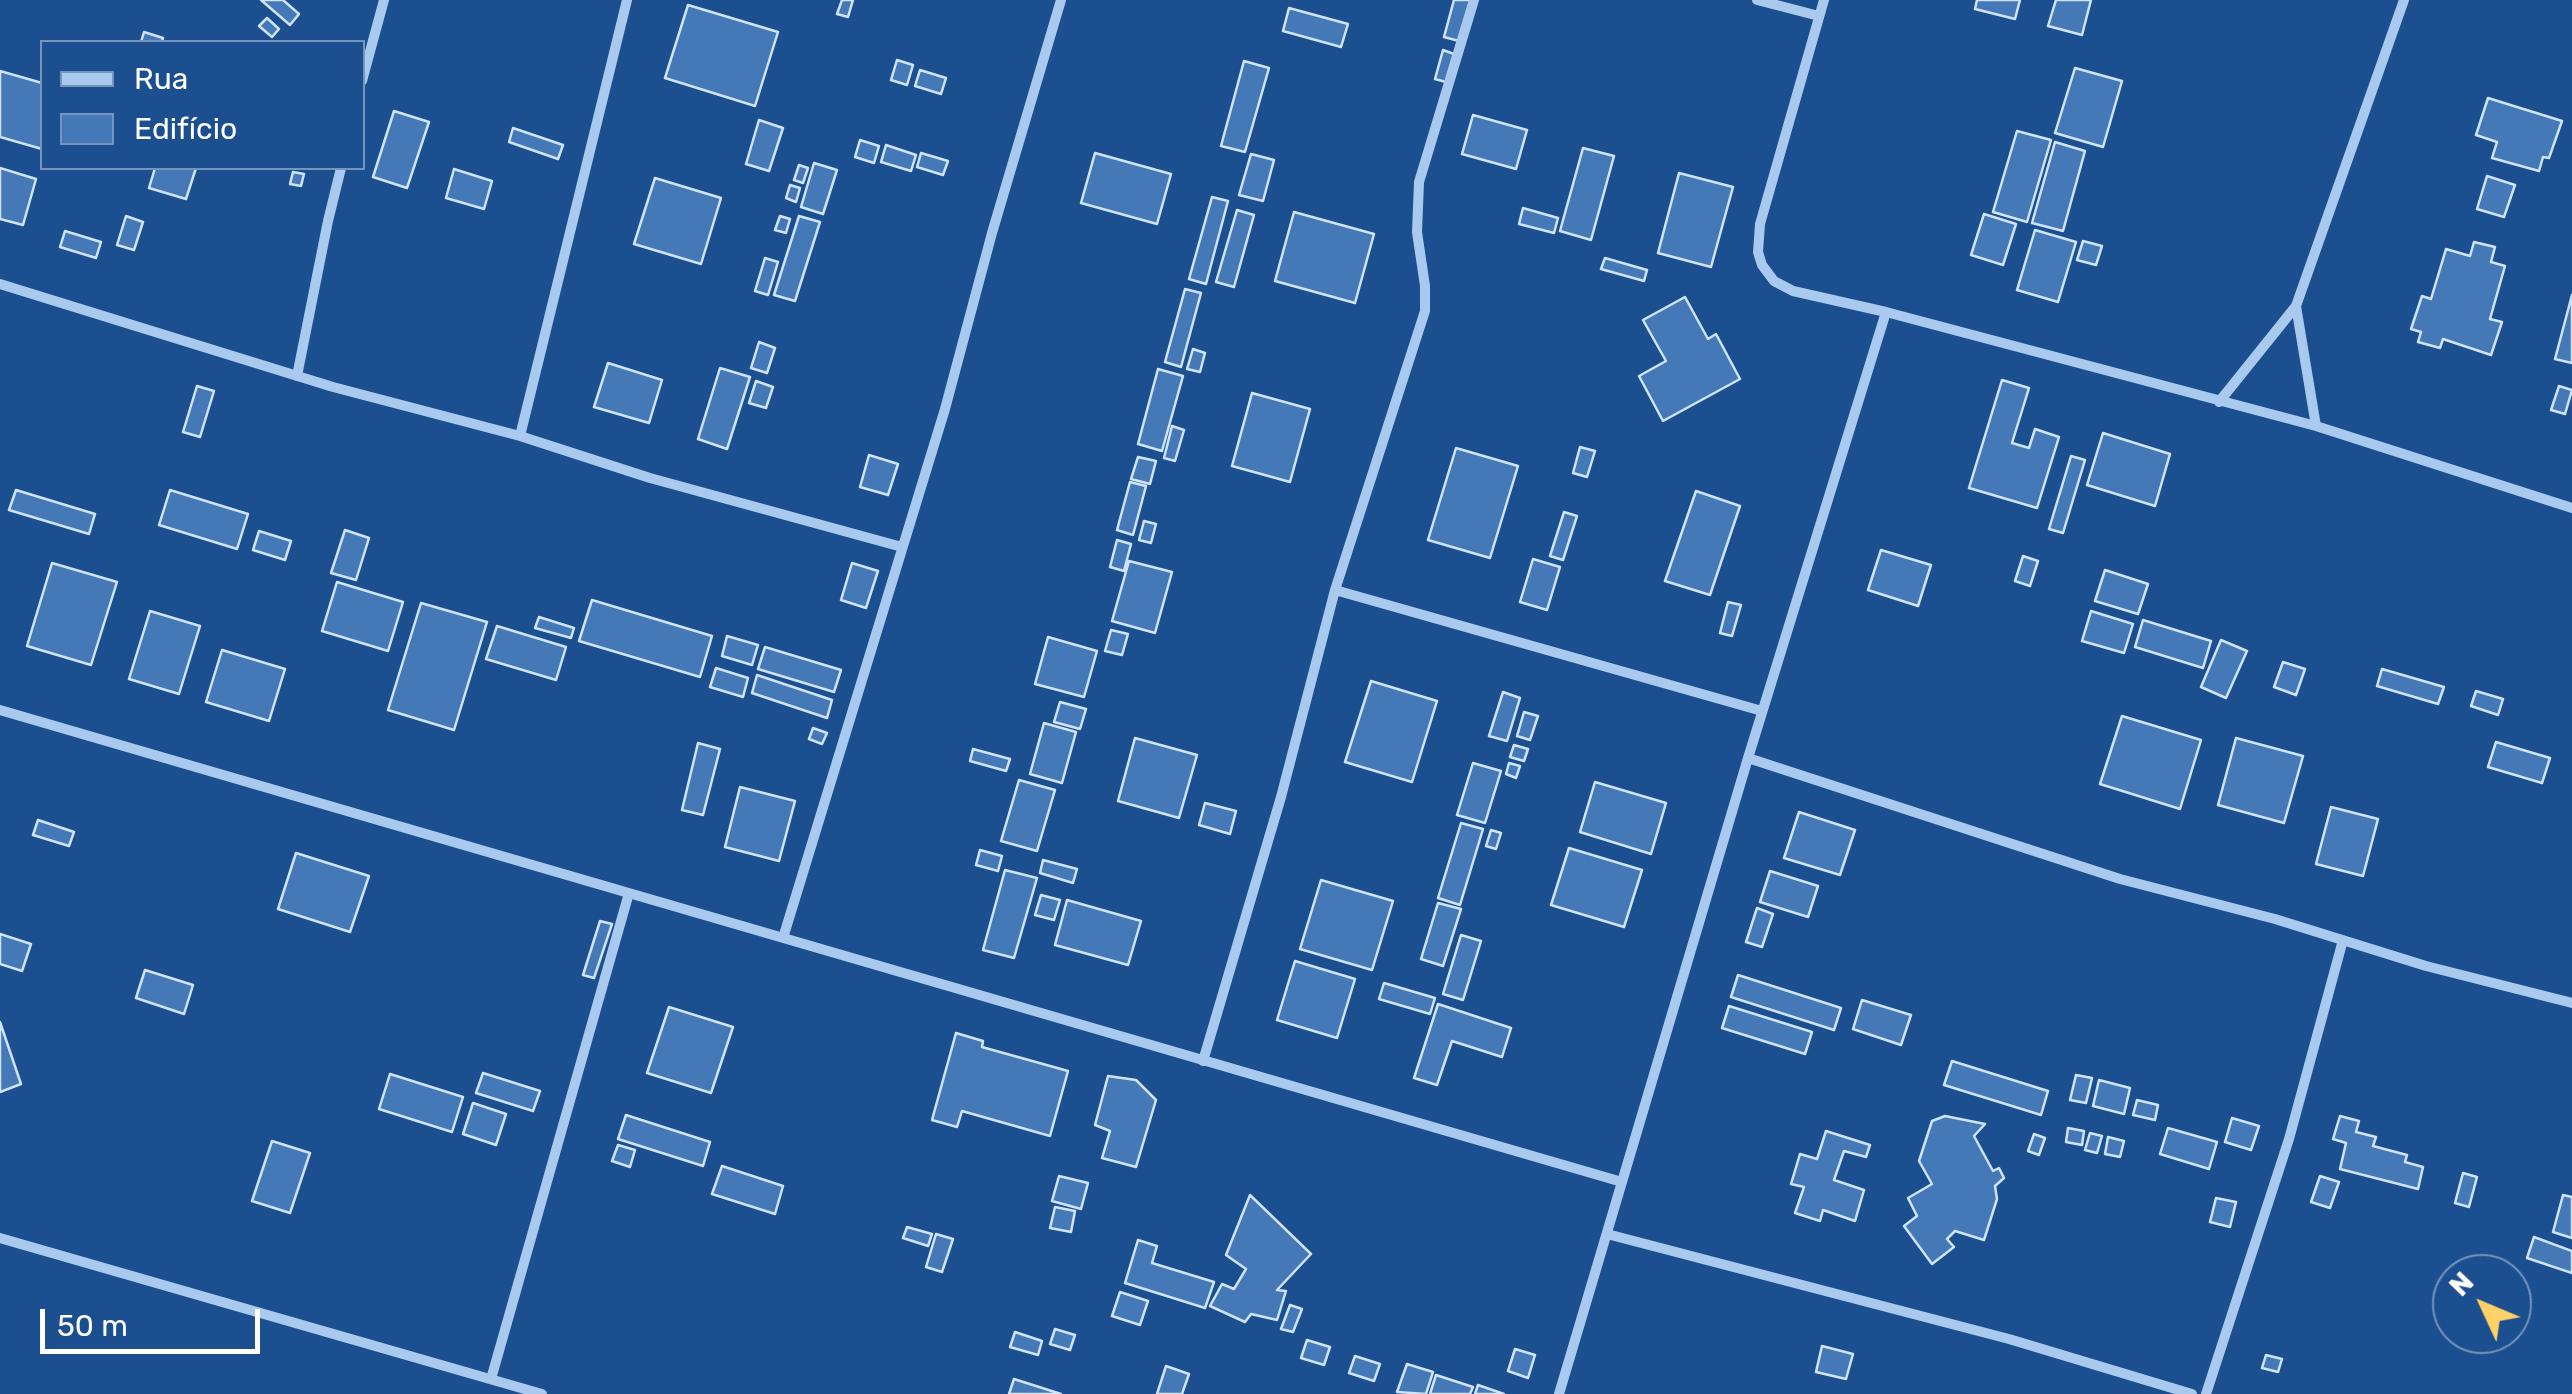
<!DOCTYPE html>
<html>
<head>
<meta charset="utf-8">
<style>
  body { margin:0 }
  #map { position:relative; width:2572px; height:1394px; overflow:hidden; background:#1b4f8f; font-family:Rubik,sans-serif }
  canvas { display:block }
  .legend { position:absolute; left:40px; top:40px; width:325px; height:130px; box-sizing:border-box; background:#1b4f8f; border:2px solid #7695bc; margin:0; padding:12px 18px; list-style:none; font-size:30px; color:#fff }
  .legend li { display:flex; align-items:center; gap:20px; height:50px }
  .legend b { width:50px; border:2px solid #7695bc }
  .north { position:absolute; left:2432px; top:1254px; width:100px; height:100px; box-sizing:border-box; background:#1b4f8f; border:2px solid #7695bc; border-radius:50%; rotate:314deg; font-size:28px; font-weight:700; line-height:40px; text-align:center; color:#fff }
  .north::after { content:''; display:block; margin:auto; width:35px; height:45px; background:#ffd166; clip-path:polygon(50% 0,100% 100%,50% 72%,0 100%) }
  .scale { position:absolute; left:40px; top:1309px; width:220px; height:45px; box-sizing:border-box; border:5px solid #fff; border-top:0; padding-left:12px; font-size:30px; line-height:35px; white-space:nowrap; color:#fff; -webkit-text-stroke:8px #1b4f8f; paint-order:stroke }
</style>
</head>
<body>
<div id="map">
<canvas width="2572" height="1394"></canvas>
<ul class="legend">
<li><b style="height:12px;background:#a9c9ee"></b>Rua</li>
<li><b style="height:28px;background:#4478b7"></b>Edifício</li>
</ul>
<div class="north">N</div>
<div class="scale">50 m</div>
</div>
<script>
const g = document.querySelector('canvas').getContext('2d');
g.lineJoin = 'round';
function paint(path, color) { g.fillStyle = color; g.fill(path, 'evenodd'); }
function stroke(path, color, width, dash) { g.strokeStyle = color; g.lineWidth = width; g.lineCap = dash ? 'butt' : 'round'; g.setLineDash(dash || []); g.stroke(path); }
const building = new Path2D(`
  M261,0H283L299,14L290,25Z
  M842,0H853L848,17L837,14Z
  M1454,0H1471L1459,41L1444,37Z
  M1977,0H2020L2015,19L1975,9Z
  M2056,0H2091L2082,35L2048,26Z
  M688,5L778,32L755,106L665,78Z
  M1289,8L1348,24L1341,47L1283,31Z
  M267,18L279,29L272,37L259,26Z
  M144,32L163,38L162,42H141Z
  M1443,50L1454,54L1446,82L1435,79Z
  M897,60L913,65L907,85L891,80Z
  M1244,61L1269,68L1245,152L1221,146Z
  M2075,68L2122,81L2103,147L2055,133Z
  M920,70L946,78L941,94L915,86Z
  M0,71L42,83V149L0,137Z
  M2488,98L2562,121L2549,158L2543,157L2539,171L2492,158L2497,142L2476,135Z
  M394,111L429,122L407,188L373,177Z
  M1473,115L1527,130L1516,169L1462,154Z
  M759,120L783,128L769,171L746,164Z
  M513,128L563,145L558,159L509,142Z
  M2017,131L2051,140L2027,222L1993,212Z
  M860,140L879,146L874,163L855,157Z
  M2055,142L2085,151L2063,231L2032,223Z
  M886,145L916,155L911,171L881,162Z
  M1583,148L1614,156L1591,240L1560,231Z
  M921,153L948,161L943,175L917,167Z
  M1095,153L1171,174L1157,224L1081,203Z
  M1251,154L1274,160L1263,201L1239,195Z
  M814,163L837,170L823,214L801,207Z
  M799,165L808,168L803,183L794,180Z
  M0,168L36,179L23,225L0,219Z
  M155,168H196L186,199L149,188Z
  M454,169L492,181L484,209L446,198Z
  M293,172L304,174L301,186L290,184Z
  M1679,173L1733,187L1711,267L1658,253Z
  M2487,176L2515,185L2504,217L2477,209Z
  M655,178L721,198L701,264L634,244Z
  M790,185L800,188L796,202L786,198Z
  M1212,197L1228,201L1206,284L1189,279Z
  M1523,208L1558,218L1554,233L1519,224Z
  M1237,210L1254,215L1234,287L1216,282Z
  M1294,212L1374,234L1355,303L1275,281Z
  M1984,214L2016,224L2003,265L1971,255Z
  M126,216L143,222L134,250L117,245Z
  M780,216L790,219L786,233L775,230Z
  M799,216L820,222L795,301L774,295Z
  M2035,230L2076,242L2058,302L2017,290Z
  M65,231L101,242L96,258L60,247Z
  M2083,241L2102,246L2096,265L2077,260Z
  M2474,242L2495,247L2491,262L2505,266L2490,319L2502,322L2491,355L2443,339L2440,348L2418,342L2421,332L2411,329L2422,296L2431,299L2446,249L2470,256Z
  M765,258L778,262L768,295L755,291Z
  M1605,258L1647,270L1644,281L1601,269Z
  M1185,289L1201,293L1181,367L1165,362Z
  M2572,295V363L2555,359Z
  M1685,297L1708,339L1716,334L1740,379L1663,421L1639,376L1666,361L1643,320Z
  M759,342L775,348L767,373L751,368Z
  M1193,349L1205,353L1200,372L1187,369Z
  M608,363L662,380L649,423L594,407Z
  M720,368L750,377L727,449L698,439Z
  M1158,369L1183,376L1162,451L1138,444Z
  M2002,380L2029,388L2012,443L2029,448L2035,429L2059,437L2037,508L1969,488Z
  M756,381L773,387L766,408L749,403Z
  M197,386L214,391L200,437L183,432Z
  M2559,386L2572,390L2565,414L2551,410Z
  M1252,393L1310,409L1290,482L1232,466Z
  M1172,426L1184,430L1175,461L1164,458Z
  M2103,433L2170,454L2155,506L2087,485Z
  M1580,447L1595,451L1587,477L1573,473Z
  M1456,448L1518,466L1490,558L1428,540Z
  M869,455L898,464L888,495L860,487Z
  M2071,456L2085,460L2063,533L2049,529Z
  M1138,457L1156,461L1150,484L1131,479Z
  M1130,482L1146,486L1133,535L1117,530Z
  M16,490L95,514L89,534L9,510Z
  M170,490L248,514L237,549L159,525Z
  M1696,491L1740,506L1710,595L1665,581Z
  M1564,512L1577,516L1563,560L1550,556Z
  M1144,521L1156,524L1151,543L1139,540Z
  M345,530L369,538L356,580L331,573Z
  M259,531L291,541L285,560L253,550Z
  M1117,540L1131,544L1124,571L1110,567Z
  M1881,550L1931,565L1918,606L1868,590Z
  M2023,556L2038,561L2030,586L2015,581Z
  M1533,559L1560,567L1547,610L1520,602Z
  M1129,561L1172,572L1155,633L1112,621Z
  M52,563L117,582L91,665L27,646Z
  M852,563L878,571L866,608L841,600Z
  M2105,570L2148,584L2138,614L2095,601Z
  M337,582L403,602L388,651L322,631Z
  M592,600L712,636L700,677L579,641Z
  M1728,602L1741,605L1732,636L1720,633Z
  M421,603L487,622L454,730L388,710Z
  M150,611L200,626L179,694L129,679Z
  M2091,611L2133,624L2124,653L2082,641Z
  M539,617L574,628L571,638L535,628Z
  M2143,620L2211,641L2203,668L2135,647Z
  M497,626L566,647L556,680L486,659Z
  M1111,630L1128,634L1122,655L1105,651Z
  M727,636L758,645L752,665L722,656Z
  M1048,637L1097,651L1084,697L1035,684Z
  M2221,640L2247,651L2226,698L2201,687Z
  M765,647L841,670L834,692L758,669Z
  M222,650L285,669L269,721L206,702Z
  M2283,662L2305,669L2296,695L2274,687Z
  M716,668L748,678L743,697L710,687Z
  M2382,669L2444,687L2438,704L2377,686Z
  M757,675L832,700L827,718L752,693Z
  M1371,681L1437,701L1412,782L1345,762Z
  M2476,691L2503,699L2498,715L2471,706Z
  M1503,692L1520,698L1507,741L1489,736Z
  M1060,702L1086,709L1080,729L1054,722Z
  M1524,712L1538,716L1530,740L1517,736Z
  M2122,716L2201,740L2180,809L2100,784Z
  M1044,723L1076,732L1062,783L1030,774Z
  M813,728L827,733L822,744L809,739Z
  M1135,738L1197,755L1179,818L1118,801Z
  M2236,738L2303,756L2284,823L2218,805Z
  M2496,742L2550,758L2542,783L2488,767Z
  M698,743L720,749L703,815L682,810Z
  M1514,745L1528,749L1524,761L1510,757Z
  M973,749L1010,759L1006,771L970,761Z
  M1473,763L1501,771L1485,823L1457,815Z
  M1509,763L1520,766L1516,778L1506,774Z
  M1019,780L1055,790L1037,851L1001,841Z
  M1595,782L1666,803L1651,854L1580,832Z
  M740,787L795,801L779,861L725,847Z
  M1205,803L1236,811L1230,834L1199,825Z
  M2331,807L2378,819L2363,876L2316,864Z
  M1799,812L1855,830L1840,875L1784,858Z
  M38,820L74,832L69,846L33,835Z
  M1461,823L1483,829L1460,905L1438,898Z
  M1491,830L1501,833L1496,849L1486,846Z
  M1569,848L1642,870L1624,927L1551,905Z
  M980,850L1002,856L998,871L976,865Z
  M296,853L369,876L350,932L278,909Z
  M1043,860L1077,869L1073,883L1040,873Z
  M1005,870L1037,878L1014,958L983,950Z
  M1770,871L1818,886L1808,917L1760,902Z
  M1321,880L1393,901L1372,970L1300,949Z
  M1041,895L1060,900L1054,920L1035,915Z
  M1067,900L1141,921L1128,965L1055,945Z
  M1438,903L1461,909L1443,966L1421,959Z
  M1757,908L1773,914L1762,947L1746,942Z
  M600,921L612,924L594,978L583,975Z
  M0,934L31,944L22,971L0,964Z
  M1461,935L1481,941L1463,1000L1443,994Z
  M1295,961L1355,979L1337,1038L1277,1020Z
  M145,970L193,985L184,1014L136,998Z
  M1738,975L1841,1008L1834,1030L1731,997Z
  M1384,983L1435,998L1430,1014L1379,999Z
  M1862,1000L1911,1015L1901,1045L1853,1029Z
  M1438,1004L1511,1028L1502,1057L1452,1041L1437,1085L1414,1078Z
  M1729,1006L1812,1032L1805,1054L1722,1028Z
  M669,1007L733,1027L711,1093L647,1073Z
  M0,1022L21,1084L0,1092Z
  M956,1033L983,1041L982,1047L1068,1071L1050,1136L962,1111L957,1127L932,1120Z
  M1952,1061L2048,1091L2041,1115L1944,1085Z
  M483,1073L540,1091L533,1111L476,1093Z
  M390,1074L463,1097L452,1132L379,1109Z
  M2076,1075L2092,1078L2086,1103L2070,1100Z
  M1108,1076L1136,1080L1156,1100L1136,1167L1102,1158L1110,1131L1095,1125Z
  M2099,1080L2130,1088L2124,1114L2093,1106Z
  M2137,1100L2158,1105L2155,1120L2133,1115Z
  M473,1103L506,1114L496,1145L463,1134Z
  M626,1115L710,1142L703,1166L618,1139Z
  M1945,1116L1985,1124L1974,1136L1993,1171L1999,1168L2004,1178L1995,1186L1997,1199L1984,1240L1955,1231L1947,1239L1954,1247L1932,1264L1904,1226L1917,1216L1908,1198L1932,1184L1919,1161L1932,1121Z
  M2340,1116L2359,1121L2356,1132L2376,1137L2373,1146L2407,1155L2405,1162L2423,1167L2418,1189L2340,1169L2346,1143L2333,1139Z
  M2232,1118L2259,1126L2251,1150L2225,1142Z
  M2068,1128L2084,1131L2082,1145L2066,1142Z
  M2168,1128L2217,1142L2209,1169L2160,1154Z
  M1826,1131L1870,1145L1866,1157L1844,1151L1834,1180L1864,1190L1855,1221L1823,1210L1820,1221L1795,1213L1804,1187L1791,1184L1800,1154L1817,1159Z
  M2090,1133L2102,1136L2097,1153L2085,1150Z
  M2034,1134L2045,1138L2039,1155L2028,1151Z
  M2108,1137L2124,1141L2120,1157L2105,1154Z
  M272,1141L310,1153L290,1213L252,1201Z
  M618,1145L635,1150L630,1167L612,1161Z
  M722,1166L783,1186L775,1214L712,1194Z
  M2463,1173L2477,1177L2469,1207L2455,1203Z
  M1059,1176L1088,1183L1081,1209L1052,1201Z
  M2320,1176L2339,1182L2330,1208L2311,1202Z
  M1250,1195L1311,1254L1277,1290L1286,1291L1277,1320L1251,1314L1245,1322L1210,1306L1222,1284L1234,1289L1246,1269L1226,1255Z
  M2563,1195L2572,1197V1238L2553,1232Z
  M2216,1198L2236,1202L2230,1227L2210,1222Z
  M1055,1207L1075,1211L1071,1232L1050,1228Z
  M907,1227L932,1234L928,1246L903,1238Z
  M936,1234L953,1239L942,1272L926,1267Z
  M2534,1237L2572,1251V1273L2527,1258Z
  M1138,1240L1157,1246L1152,1263L1214,1282L1205,1308L1125,1283Z
  M1120,1292L1148,1301L1140,1325L1112,1316Z
  M1290,1305L1302,1309L1293,1332L1281,1329Z
  M1055,1329L1075,1335L1070,1350L1050,1344Z
  M1015,1332L1042,1341L1038,1355L1010,1347Z
  M1307,1340L1330,1347L1324,1365L1301,1358Z
  M1822,1346L1853,1354L1846,1379L1816,1372Z
  M1515,1349L1535,1355L1528,1378L1508,1371Z
  M2266,1355L2282,1359L2278,1372L2262,1368Z
  M1355,1356L1380,1364L1374,1381L1349,1373Z
  M1407,1364L1433,1372L1426,1394L1397,1392Z
  M1166,1366L1189,1374L1182,1394H1157Z
  M1436,1375L1473,1387L1470,1394H1430Z
  M1014,1379L1061,1394H1009Z
  M1478,1385L1504,1394H1475Z`);
const minor = new Path2D(`
  M1757,0L1819,16
  M1824,0L1760,224L1758,252L1762,265L1774,281L1793,291L1886,312L2316,426L2572,508
  M362,81L384,0
  M0,284L333,387L520,436L650,478L902,547
  M297,376L328,221L341,168
  M2219,402L2296,306
  M2316,426L2296,306L2404,0
  M520,436L627,0
  M1335,590L1762,711
  M0,710L1622,1182
  M1748,758L2120,879L2275,919L2426,966L2572,1003
  M783,938L945,409L992,233L1061,0
  M1203,1061L1281,797L1335,590L1425,311V286L1417,232L1419,182L1474,0
  M1607,1234L2009,1339L2192,1394
  M0,1238L542,1394
  M491,1379L629,893
  M1559,1394L1748,758L1886,312
  M2206,1394L2289,1139L2343,940`);
paint(building, '#4478b7');
stroke(building, '#cfe3fa', 2.5);
stroke(minor, '#a9c9ee', 10);
</script>
</body>
</html>
